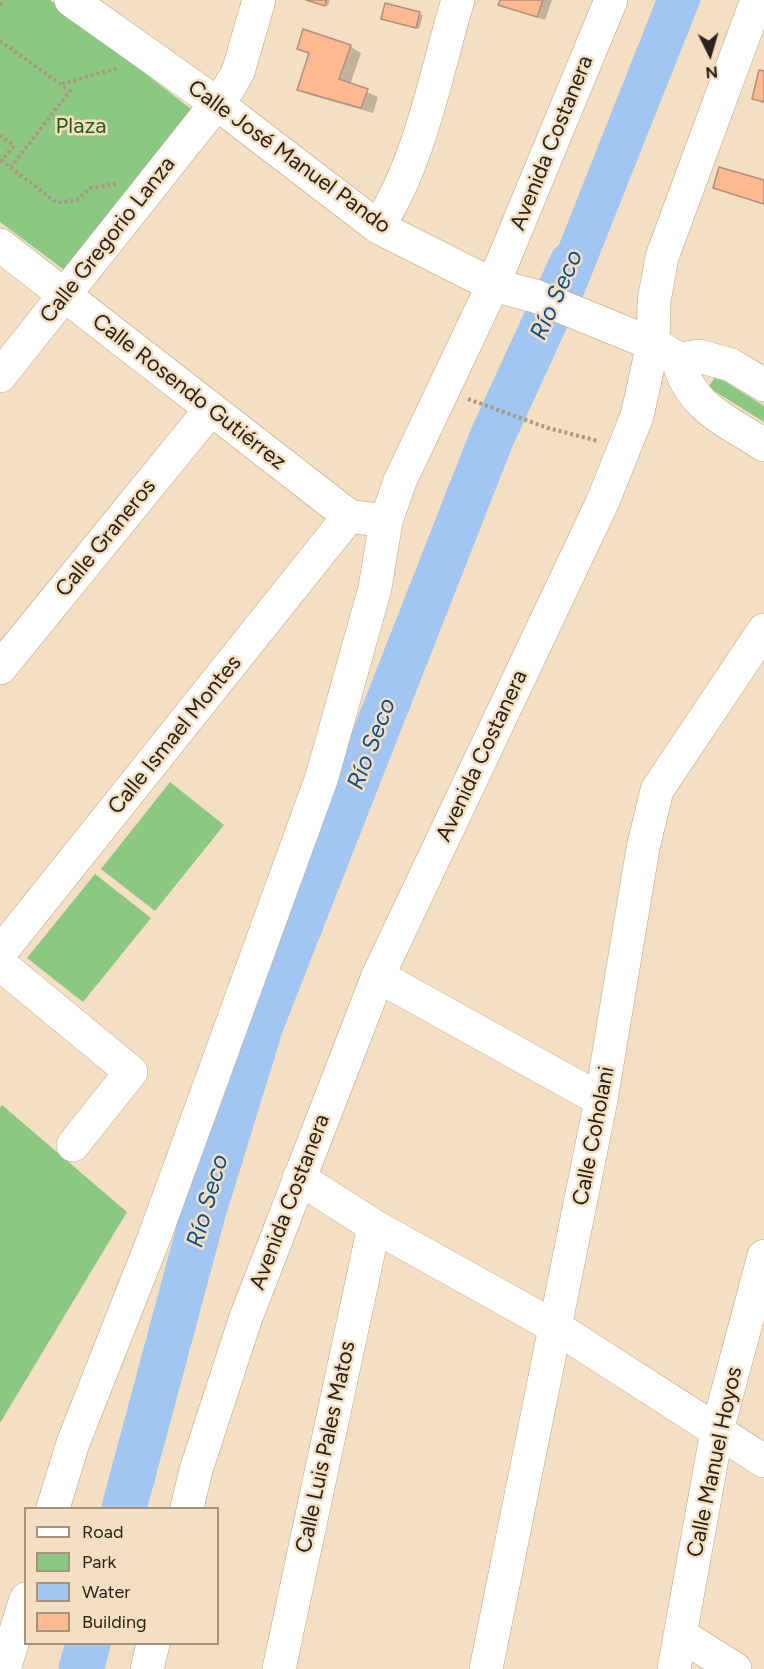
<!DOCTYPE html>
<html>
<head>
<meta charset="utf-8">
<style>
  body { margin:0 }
  #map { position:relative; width:764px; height:1669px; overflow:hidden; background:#f4dfc2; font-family:Figtree,sans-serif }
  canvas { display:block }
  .legend { position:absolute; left:24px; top:1507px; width:195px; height:138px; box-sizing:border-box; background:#f4dfc2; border:2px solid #a3947e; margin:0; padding:8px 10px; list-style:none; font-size:18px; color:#2a2317 }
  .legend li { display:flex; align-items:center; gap:12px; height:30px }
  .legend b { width:30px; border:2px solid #a3947e }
  .north { position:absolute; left:680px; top:24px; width:60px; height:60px; -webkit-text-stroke:4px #f4dfc2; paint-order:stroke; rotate:175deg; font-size:16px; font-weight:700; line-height:24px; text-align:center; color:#2a2317 }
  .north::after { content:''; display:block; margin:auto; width:21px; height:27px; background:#2a2317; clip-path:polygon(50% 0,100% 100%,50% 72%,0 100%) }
</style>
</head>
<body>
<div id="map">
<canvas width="764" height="1669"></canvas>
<ul class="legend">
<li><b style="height:8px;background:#fff"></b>Road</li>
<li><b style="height:16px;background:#8cc882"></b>Park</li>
<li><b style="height:16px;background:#a1c6f1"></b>Water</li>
<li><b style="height:16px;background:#ffb990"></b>Building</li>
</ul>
<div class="north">N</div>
</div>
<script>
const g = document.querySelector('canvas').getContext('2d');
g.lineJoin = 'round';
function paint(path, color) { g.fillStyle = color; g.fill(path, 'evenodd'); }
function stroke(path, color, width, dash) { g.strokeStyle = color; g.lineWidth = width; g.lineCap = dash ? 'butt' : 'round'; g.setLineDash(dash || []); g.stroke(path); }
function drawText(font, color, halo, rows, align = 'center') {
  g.font = font + ' Figtree,sans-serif'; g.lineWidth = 5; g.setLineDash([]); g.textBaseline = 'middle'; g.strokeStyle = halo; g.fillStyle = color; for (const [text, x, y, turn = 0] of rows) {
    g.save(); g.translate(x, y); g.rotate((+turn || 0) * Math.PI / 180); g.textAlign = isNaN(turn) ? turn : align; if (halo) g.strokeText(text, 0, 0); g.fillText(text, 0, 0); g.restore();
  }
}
const green = new Path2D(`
  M0,0H50L195,112L71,275L0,222Z
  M716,376L764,406V422L708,387Z
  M170,782L224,825L155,911L101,869Z
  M95,874L151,918L83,1002L27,958Z
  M2,1105L127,1212L0,1423V1108Z`);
const water = new Path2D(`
  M656,0H701L582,299L543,285Z`);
const shadow = new Path2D(`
  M307,0H330L328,6Z
  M502,0H552L545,20L508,8L500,4Z
  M387,5L423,15L419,29L383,19Z
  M350,46L361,53L350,85L378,97L373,113L310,95L298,89L310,55L299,48Z
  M764,182V205L715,188Z`);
const river = new Path2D(`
  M124,1508L204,1210L261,1025L492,437L572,263
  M81,1669L88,1644`);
const building = new Path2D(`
  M306,0H326L325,6Z
  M500,0H543L537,17L498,5Z
  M385,3L420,12L416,28L381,19Z
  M303,29L351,45L339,79L368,89L361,108L297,90L309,53L297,49Z
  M759,70L764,71V102L752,99Z
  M719,167L764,180V204L713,188Z`);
const path = new Path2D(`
  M0,5L4,0
  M0,41L70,91L11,167
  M62,84L118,68
  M0,135L14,146L0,162
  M1,160L57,203L77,200L90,188L116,184
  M468,399L548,428L598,441`);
const minor = new Path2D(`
  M378,227C421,160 435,76 458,0
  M0,245L349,516L370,519
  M659,347L678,359L699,356L731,365L764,385
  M678,359C689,407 726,420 764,445
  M0,376L228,89L238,72L259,0
  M0,668L211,409
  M0,953L349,516
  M0,964L131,1072L73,1145
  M378,976L601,1100
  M299,1178L374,1226L557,1328L764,1461
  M53,1508L73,1443L154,1238L322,777L375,588L386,521L400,481L493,285L378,227L216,103L71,0
  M681,1635L735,1669
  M4,1669L26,1599
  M279,1669L374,1226
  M486,1669L601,1100L643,848L657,790L764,630
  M674,1669L717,1431L764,1256`);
const major = new Path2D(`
  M611,0L493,285L535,296L653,344
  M187,1508L196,1470L245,1320L378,976L603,501L637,416L653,344L654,301L662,257L757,0
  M147,1669L153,1644`);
const parkNames = [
  ["Plaza",81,127]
];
const streetNames = [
  ["Avenida Costanera",552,143,-68],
  ["Calle José Manuel Pando",289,157,36],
  ["Calle Gregorio Lanza",108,240,-52],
  ["Calle Rosendo Gutiérrez",189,392,38],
  ["Calle Graneros",106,538,-51],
  ["Calle Ismael Montes",175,735,-51],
  ["Avenida Costanera",482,756,-65],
  ["Calle Coholani",594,1136,-79],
  ["Avenida Costanera",290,1202,-69],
  ["Calle Luis Pales Matos",326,1447,-78],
  ["Calle Manuel Hoyos",715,1462,-78]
];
const waterNames = [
  ["Río Seco",557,295,-66],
  ["Río Seco",372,744,-69],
  ["Río Seco",208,1201,-74]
];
paint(green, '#8cc882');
paint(water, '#a1c6f1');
paint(shadow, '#0003');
stroke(river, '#a1c6f1', 45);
paint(building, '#ffb990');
stroke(building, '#af907e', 1.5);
stroke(minor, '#b6a286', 34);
stroke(major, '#b6a286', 34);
stroke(path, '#a99983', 4, [3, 3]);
stroke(minor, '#fff', 33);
stroke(major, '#fff', 33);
drawText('22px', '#225f17', '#f4dfc2', parkNames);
drawText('22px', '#2a2317', '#f4dfc2', streetNames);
drawText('italic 24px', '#0c4e8e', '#f4dfc2', waterNames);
</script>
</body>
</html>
